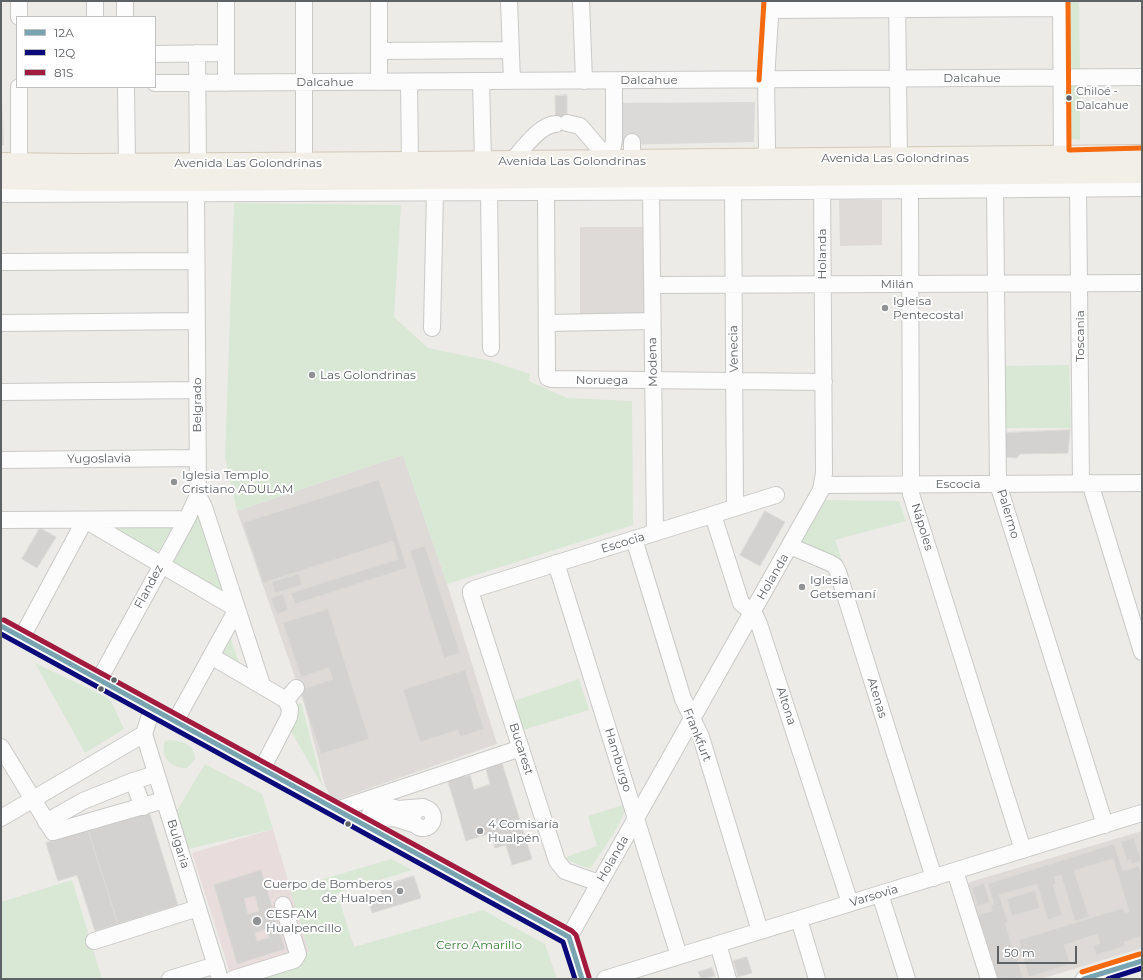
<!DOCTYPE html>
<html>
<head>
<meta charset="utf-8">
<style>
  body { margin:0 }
  #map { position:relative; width:1143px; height:980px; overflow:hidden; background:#edebe8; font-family:Montserrat,sans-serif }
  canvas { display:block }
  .frame { position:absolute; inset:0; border:2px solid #5e6265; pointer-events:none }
  .legend { position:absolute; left:16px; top:16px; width:140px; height:72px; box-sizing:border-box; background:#fff; border:1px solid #bfc0c1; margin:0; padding:5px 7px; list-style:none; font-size:12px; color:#5e6265 }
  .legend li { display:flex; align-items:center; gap:8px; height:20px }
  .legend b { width:20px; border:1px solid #bfc0c1 }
  .scale { position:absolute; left:997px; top:946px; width:80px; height:18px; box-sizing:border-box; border:2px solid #5e6265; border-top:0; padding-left:5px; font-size:12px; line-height:14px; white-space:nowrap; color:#5e6265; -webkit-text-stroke:3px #fff; paint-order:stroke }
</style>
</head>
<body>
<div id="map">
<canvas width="1143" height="980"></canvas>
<div class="frame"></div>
<ul class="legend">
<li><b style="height:5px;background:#78a4b1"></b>12A</li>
<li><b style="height:5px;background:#0a0a7a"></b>12Q</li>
<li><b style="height:5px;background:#a31a3f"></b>81S</li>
</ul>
<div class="scale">50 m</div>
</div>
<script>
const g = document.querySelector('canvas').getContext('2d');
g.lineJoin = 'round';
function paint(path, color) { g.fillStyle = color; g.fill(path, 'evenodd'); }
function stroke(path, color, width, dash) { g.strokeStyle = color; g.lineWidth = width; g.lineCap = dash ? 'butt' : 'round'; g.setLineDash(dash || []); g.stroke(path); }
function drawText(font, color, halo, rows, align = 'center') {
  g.font = font + ' Montserrat,sans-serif'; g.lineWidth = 4; g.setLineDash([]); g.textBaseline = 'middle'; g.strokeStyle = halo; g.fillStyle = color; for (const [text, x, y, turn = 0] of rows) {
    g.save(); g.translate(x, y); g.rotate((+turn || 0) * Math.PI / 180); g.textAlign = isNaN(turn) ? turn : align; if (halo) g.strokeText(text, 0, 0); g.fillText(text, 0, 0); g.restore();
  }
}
const industrial = new Path2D(`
  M1,73L4,145H1Z
  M755,102L754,142L618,145V103Z`);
const education = new Path2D(`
  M839,200H882V245L840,246Z
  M580,227H645L646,317L580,318Z
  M403,455L447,584L497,744L336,800L331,797L325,786L304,703L237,511Z
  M1142,831V948L1041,979H994L966,890L970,882Z`);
const medical = new Path2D(`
  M273,829L309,952L231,976L192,853Z`);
const green = new Path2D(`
  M1068,1H1079L1080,69H1071L1068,66Z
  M1072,83H1080V140L1071,139L1068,137L1069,86Z
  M234,203L401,205L394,317L428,348L491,361L530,374L529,381L567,398L632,401L633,525L447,584L403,455L237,511L225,457Z
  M1069,365L1071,428H1001L1000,366Z
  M824,500L899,501L906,521L835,540L845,569L832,574L791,555Z
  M198,506L227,597L170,564Z
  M176,521L155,557L98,523Z
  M223,618L244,676L203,655Z
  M35,663L106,697L112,703L124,729L85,753Z
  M579,679L589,710L523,730L514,701Z
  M301,703L302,706L323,787L280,712Z
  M170,740C183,741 195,745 195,759L187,768C172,769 159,757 165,741Z
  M205,764L262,794L273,829L180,851L170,822Z
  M626,804C624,823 601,851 591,868L581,866L568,860L566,857L597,846L588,816Z
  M391,859L412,870L337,893L354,947L483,910L545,944L557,979H232L231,976L309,952L290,889Z
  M72,880L102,979H1V902Z`);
const building = new Path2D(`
  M567,95V131H556L555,96Z
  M1070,430L1068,453L1020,454L1017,458L1002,457V433Z
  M379,480L407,568L295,604L291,593L398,559L393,541L263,583L243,523Z
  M765,511L785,522L760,566L740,555Z
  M40,528L56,537L37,568L22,559Z
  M425,546L460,653L444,658L410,551Z
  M299,574L302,585L275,593L272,582Z
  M283,594L288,610L277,614L271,598Z
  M328,609L369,739L321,754L300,690L333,679L329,668L301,677L283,623Z
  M465,670L484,729L460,737L458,730L420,742L403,690Z
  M501,760L532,859L512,865L506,845L495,848L491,833L466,841L446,775L463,770L465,777L470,775L474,790L490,784L485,765Z
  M149,811L178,905L118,924L88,830Z
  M88,830L118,924L95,931L77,875L58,881L46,843Z
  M1134,838L1141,861L1132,864L1130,859L1127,861L1121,842Z
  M1114,844L1123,871L1139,866L1142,876V936L1124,942L1125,946L1096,955L1093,946L1100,943L1097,934L1064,945L1070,964L1029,977L1022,954L1016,956L1023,978L998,979L978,915L992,911L991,905L994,904L988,884ZM1113,859L1129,911L1125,913L1123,908L1019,940L1021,947L1013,949L1005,923L1008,922L999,895L1037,884L1048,920L1062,915L1053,885L1056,884L1054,877L1061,875L1075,921L1089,917L1074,871Z
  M261,870L285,949L237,964L214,885ZM255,896L259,911L248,914L244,899ZM267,929L269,938L257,941L255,933Z
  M414,876L421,898L372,913L368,899L382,895L379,887Z
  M984,884L990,902L978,906L972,888Z
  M1035,891L1040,908L1012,916L1007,899Z
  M747,957L752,973L738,977L733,961Z
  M712,968L715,976L701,979L698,972Z`);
const minor = new Path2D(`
  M19,1V17
  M95,1V17
  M125,1V17
  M304,1V163
  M379,1V82
  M509,1L512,81
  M581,1L584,81
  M897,1L899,158
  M1061,1L1062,157
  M770,10L1061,8
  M379,51L511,50
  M197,53L198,163
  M155,54L226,53
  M481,81L483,162
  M409,82L410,162
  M155,83L1142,77
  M226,83V1
  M126,87L127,164
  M567,123L580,126L610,161
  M765,159L767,147L766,80L771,1
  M512,161C522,150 540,124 556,124
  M610,161L614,140V81
  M632,161V142
  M19,163V87
  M1078,188L1081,483
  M995,189L998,484L1105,825
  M910,190L911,494L1023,850
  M651,191L655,533
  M733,191L735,508
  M489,192L491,348
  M546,192L547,375L548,378L551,379L824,382
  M1,194L803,191L1142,188
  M1,262L196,261
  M652,285L1142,283
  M1,323L197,321
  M547,323L652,321
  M432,328L435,192
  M1,392L197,390
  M1,460L198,458
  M1090,483L1142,652
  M823,485L1142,483
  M198,495L204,507L262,685
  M713,515L741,603L755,615L759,624L850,903
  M1,520L187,519
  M634,539L683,699L701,737L760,931
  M790,546L830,563L835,566L838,572L934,878
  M556,563L679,956
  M1,626L569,937L582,979
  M22,637L85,520L237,609L175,722
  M211,656L286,700L296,688
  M99,680L187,519L198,495L196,193
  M152,709L144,734L220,979
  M1,747L53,832L164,800
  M262,769L289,717L290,709L286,700
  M133,781L143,807
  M413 818a10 10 0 1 1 20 0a10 10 0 1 1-20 0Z
  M336,810L521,748
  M1,818L144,734
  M46,822L83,801L133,781L156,774
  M365,826L370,814L380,804L398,809L423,807
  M373,830L380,819L394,818L416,825
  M955,871L989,979
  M599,883L565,871L557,861L471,594V591L474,589L776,495
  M880,894L907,979
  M799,919L817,979
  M569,937L821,490L824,473L822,181
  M94,941L198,908
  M718,944L728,979
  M170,979L216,965
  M233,979L294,960L298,954L283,905
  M605,979L1142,813
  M1084,979L1142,961`);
const major = new Path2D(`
  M1,163L79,164L410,162L1142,155
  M1,179L77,181H197L1142,173`);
const bus1 = new Path2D(`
  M1,626L569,937L582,979
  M1084,979L1142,961`);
const bus2 = new Path2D(`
  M1,634L563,942L575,979
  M1108,979L1142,968`);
const bus3 = new Path2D(`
  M4,620L572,931L576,935L589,977`);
const bus4 = new Path2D(`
  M1068,1L1069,150L1142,148
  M759,80L764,1
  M1082,972L1140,954`);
const markers = [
  [1069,98,3.5,"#5e6265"],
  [885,308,4,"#909293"],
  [312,375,4,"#909293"],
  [174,482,4,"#909293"],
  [802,587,4,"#909293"],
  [114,680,3.5,"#5e6265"],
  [101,689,3.5,"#5e6265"],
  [348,824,3.5,"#5e6265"],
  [480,831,4,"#909293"],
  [400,891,4,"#909293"],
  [257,921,5,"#909293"]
];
const busNames = [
  ["Chiloé -",1076,92],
  ["Dalcahue",1076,106]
];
const streetNames = [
  ["Dalcahue",972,78],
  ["Dalcahue",649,80],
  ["Dalcahue",325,82],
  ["Avenida Las Golondrinas",895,158],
  ["Avenida Las Golondrinas",572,161],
  ["Avenida Las Golondrinas",248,163],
  ["Holanda",822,254,-90],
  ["Milán",897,284],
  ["Toscania",1080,336,-90],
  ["Venecia",734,349,-91],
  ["Modena",653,362,-91],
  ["Noruega",602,380],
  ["Belgrado",197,405,-90],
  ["Yugoslavia",99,459,-1],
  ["Escocia",958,484],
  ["Palermo",1008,514,73],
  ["Nápoles",922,527,73],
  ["Escocia",623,543,-17],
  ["Holanda",773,577,-60],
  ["Flandez",149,587,-62],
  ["Atenas",877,698,73],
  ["Altona",786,706,72],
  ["Frankfurt",697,735,68],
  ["Bucarest",521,749,72],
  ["Hamburgo",618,760,73],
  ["Bulgaria",178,844,73],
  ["Holanda",613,859,-60],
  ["Varsovia",874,896,-17]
];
const poiNames = [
  ["Igleisa",893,301],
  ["Pentecostal",893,315],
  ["Las Golondrinas",320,375],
  ["Iglesia Templo",182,475],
  ["Cristiano ADULAM",182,489],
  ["Iglesia",810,580],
  ["Getsemaní",810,594],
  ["4 Comisaría",488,824],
  ["Hualpén",488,838],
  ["Cuerpo de Bomberos",392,884,"right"],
  ["de Hualpen",392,898,"right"],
  ["CESFAM",266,914],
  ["Hualpencillo",266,928]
];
const parkNames = [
  ["Cerro Amarillo",479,945]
];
paint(industrial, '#dcdad9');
paint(education, '#dddad7');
paint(medical, '#e8dddc');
paint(green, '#d9e7d5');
paint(building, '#d4d2d1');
stroke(building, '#dcdad7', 1);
stroke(minor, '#c9c9c8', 18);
stroke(major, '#d2c9b9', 22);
stroke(minor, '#fcfcfc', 16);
stroke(major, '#f2efe9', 20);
stroke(bus1, '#78a4b1', 5);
stroke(bus2, '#0a0a7a', 5);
stroke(bus3, '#a31a3f', 5);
stroke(bus4, '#f56a0f', 5);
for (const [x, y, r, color] of markers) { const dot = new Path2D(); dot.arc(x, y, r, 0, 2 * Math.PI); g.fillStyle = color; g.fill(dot); stroke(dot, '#fff', 1.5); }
drawText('11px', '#5e6265', '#fff', busNames, 'left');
drawText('12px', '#5e6265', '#fff', streetNames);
drawText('12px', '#5e6265', '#fff', poiNames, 'left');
drawText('12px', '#428240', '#fff', parkNames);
</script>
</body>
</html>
